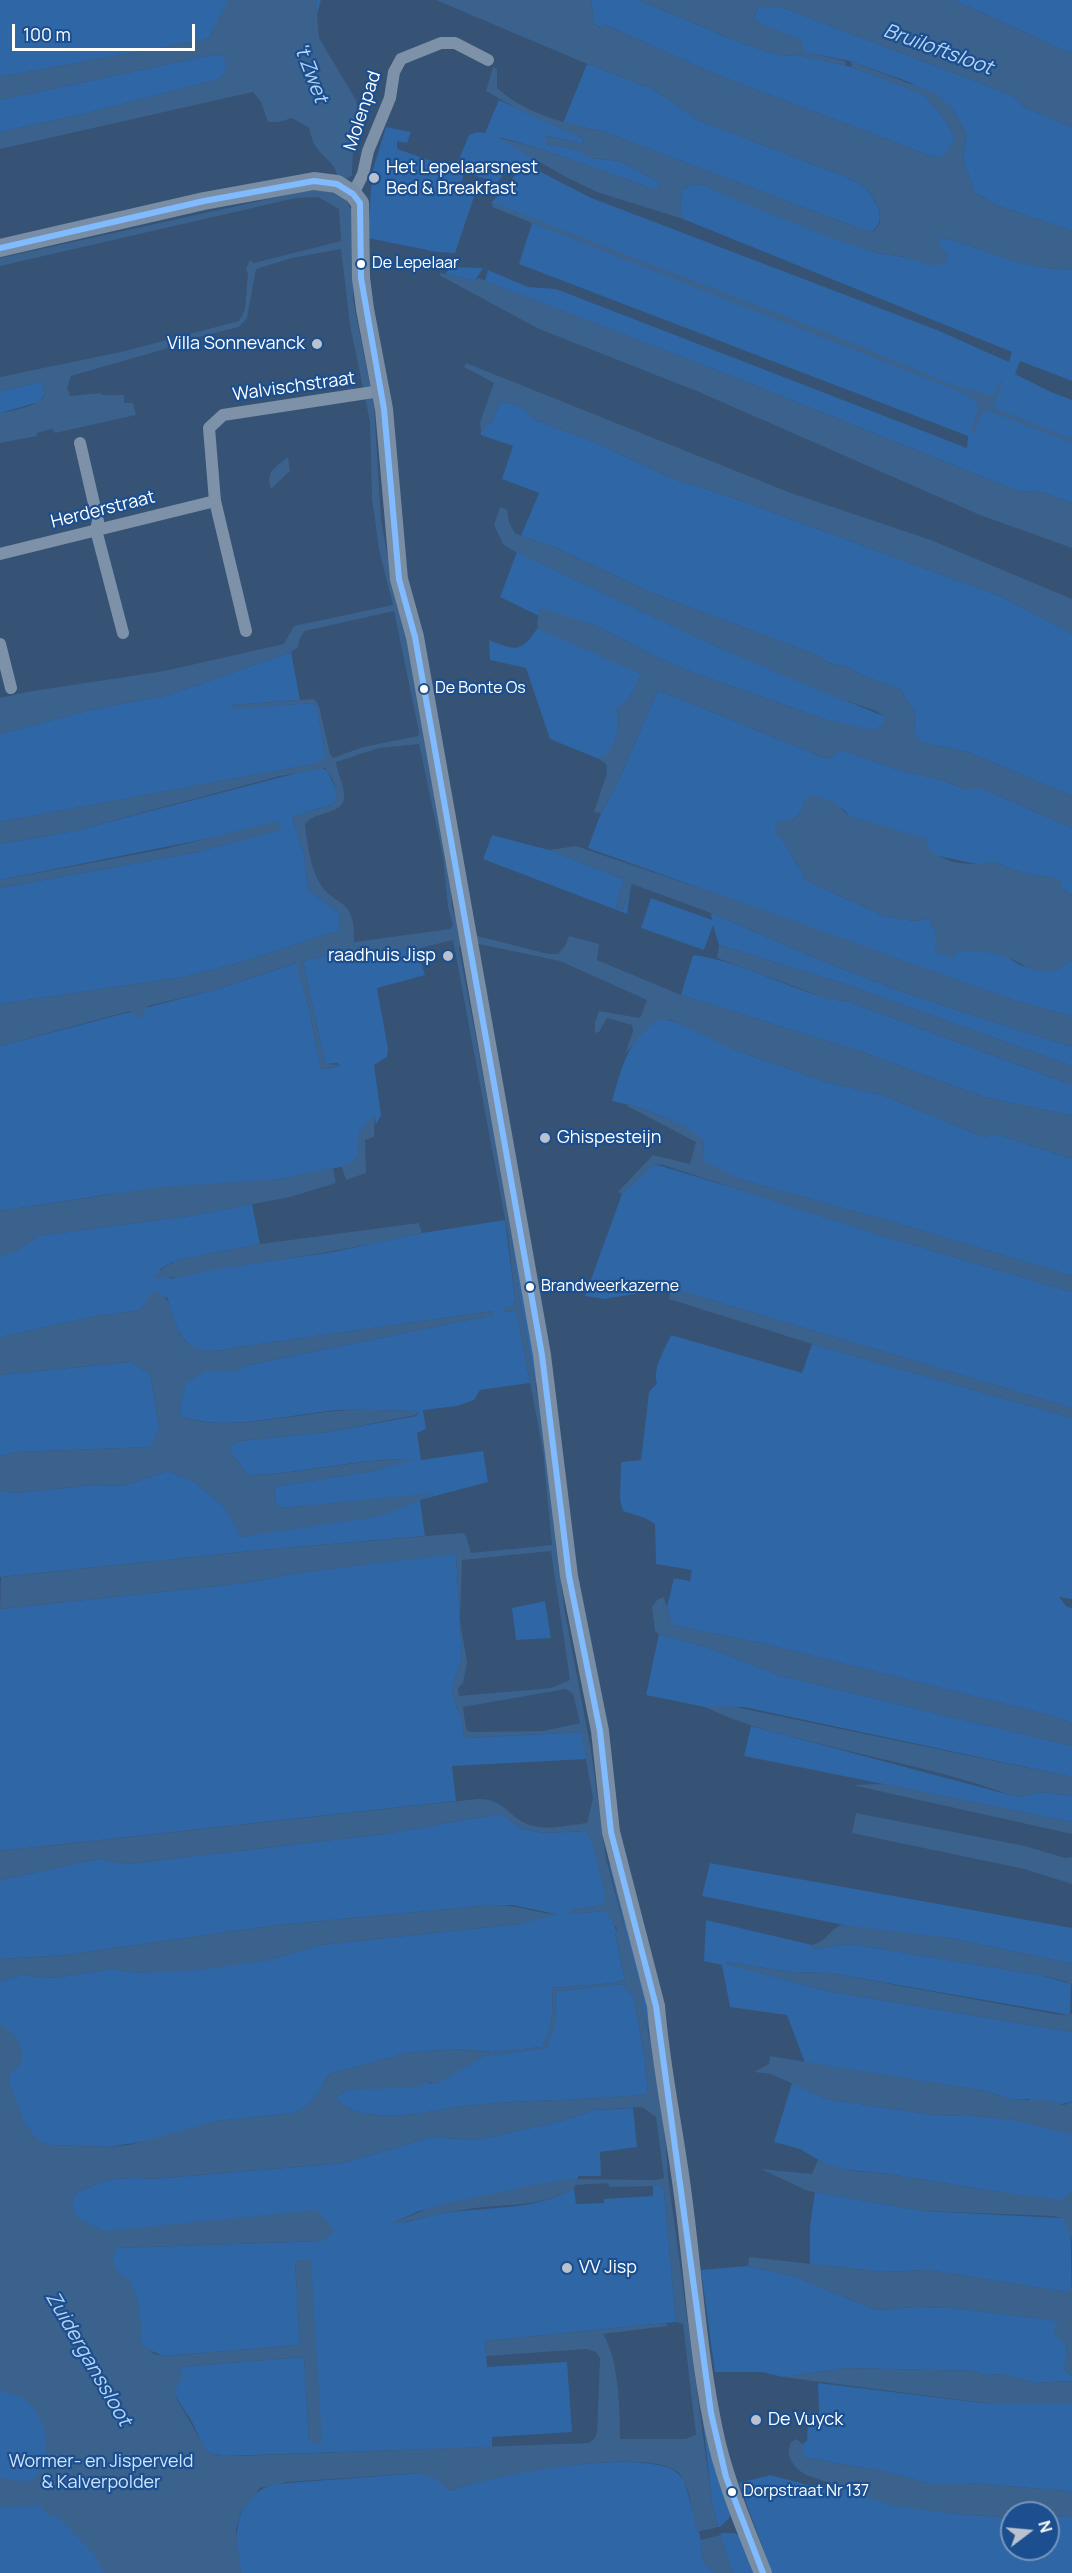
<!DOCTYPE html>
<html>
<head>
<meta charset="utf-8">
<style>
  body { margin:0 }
  #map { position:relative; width:1072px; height:2573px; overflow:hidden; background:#365274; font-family:Manrope,sans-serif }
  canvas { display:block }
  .north { position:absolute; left:1000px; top:2501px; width:60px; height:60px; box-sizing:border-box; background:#1b4f8f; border:2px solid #7695bc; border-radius:50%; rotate:74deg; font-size:16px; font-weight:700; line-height:24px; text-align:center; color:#fff }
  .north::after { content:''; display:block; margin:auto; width:21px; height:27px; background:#b9c2ce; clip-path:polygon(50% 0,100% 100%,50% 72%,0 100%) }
  .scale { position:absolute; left:12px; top:24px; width:183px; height:27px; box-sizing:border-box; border:3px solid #fff; border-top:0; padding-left:8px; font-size:18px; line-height:21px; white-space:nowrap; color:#fff; -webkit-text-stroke:4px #1b4f8f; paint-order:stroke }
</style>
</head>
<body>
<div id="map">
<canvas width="1072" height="2573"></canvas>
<div class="north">N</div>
<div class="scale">100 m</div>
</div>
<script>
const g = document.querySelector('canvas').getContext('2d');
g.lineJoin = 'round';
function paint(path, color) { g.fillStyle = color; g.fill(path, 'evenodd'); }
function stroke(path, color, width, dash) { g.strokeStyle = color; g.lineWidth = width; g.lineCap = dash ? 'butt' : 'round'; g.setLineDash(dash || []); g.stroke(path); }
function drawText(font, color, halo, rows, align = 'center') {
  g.font = font + ' Manrope,sans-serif'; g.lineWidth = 4.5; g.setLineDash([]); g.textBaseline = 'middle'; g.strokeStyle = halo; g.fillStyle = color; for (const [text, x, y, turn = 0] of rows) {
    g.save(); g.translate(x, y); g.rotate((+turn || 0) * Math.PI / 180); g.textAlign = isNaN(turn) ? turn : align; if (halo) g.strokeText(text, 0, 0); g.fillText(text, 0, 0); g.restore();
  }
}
const green = new Path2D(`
  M0,0H321L317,14L215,26L209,39L0,77Z
  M591,0H639L736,41L762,50L784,56L799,55L852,67L907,88L924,95L946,121L955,137C952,147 948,153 939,159L715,74L606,25L601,28L594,23Z
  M954,0H1072V54Z
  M766,6L781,7L1009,94L1020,101L1023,107L1072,127V231L999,206L975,193L963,159L967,135L953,109L909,82L850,61L803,52L801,41L760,23L754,17L758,8Z
  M211,55L222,56L226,60L225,73L219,79L84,114L0,132V100Z
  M587,64L651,88L698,120L846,177C852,180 858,183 863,186C875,196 889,222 872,231L861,229L602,131L563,123Z
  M499,100L584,139L583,144L547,136L546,144L583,151L591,158L620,161L660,183L658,188H651L541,149L499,137L533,158L534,164H512L497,183L465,172L460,185L475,194L455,253L437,252L368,238L372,173L386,127L411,132L407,143L397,141V149L455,169L469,135L477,132L485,133Z
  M526,168L541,172L589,197L937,330L1009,362L1012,352L683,219L680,211L682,191C695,182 702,183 715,191L876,253L904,257L948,255L937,243L940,237C984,247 1027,272 1072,269V381L1020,361L1015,374L1051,392L1072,400V503L1041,492L1018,491L729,375L485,281L488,270L528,287L556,289L967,448L968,436L519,264L532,223L491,203L517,173Z
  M451,267L483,268L475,281L445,274Z
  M41,382L45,394L39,402L0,413V391Z
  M500,402C514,404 526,407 533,419L594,442L671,478L728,496L1000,596L1072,634V796L971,753L921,742L914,734L915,712L900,689L861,675L846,666L827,663L822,657L652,593L552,546L521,536L539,493L502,479L513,446L481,435V431L492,422Z
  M517,552L715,646L883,716V725L874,730L865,729L827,720L692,672L652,655L597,626L541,609L539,616L500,597Z
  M538,627L642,674L628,700L616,709C622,723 616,744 607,756L599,759L550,739L526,668L490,660L489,640C517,651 521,653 538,627Z
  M291,652L300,700L233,705V708L313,703L317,707L326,758L313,764L0,822V734L94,709L169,695Z
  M658,690L827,759L840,751L850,753L895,769L942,780L965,789H983L1072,828V895L1061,888L1055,877C1038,878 1008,869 993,861L981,865L934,855L927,847L874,824L849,816L843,809L805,800C803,810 799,817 789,821L782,839L807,881L884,916L914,921L929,919C951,967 967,942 1003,955C1009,957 1014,962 1020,965C1031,969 1046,969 1057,970L1065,963L1072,961V1016L1013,1000L588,848L601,813L614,791Z
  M320,767L328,771L337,793L336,801L330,805L292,817L304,854L308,890L339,913L340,930L235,964L184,977L0,1004V888L197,852L280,830L215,837L0,880V844L74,831Z
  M492,835L549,850L624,879L616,907L623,910L631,884L627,914L483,859Z
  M651,898L712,920L711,913L832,965L914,996L1072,1047V1066L842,983L719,945L713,925L704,950L641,928Z
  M417,949L425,975L377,988L388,1049L387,1057L374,1065L381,1115L376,1125L375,1116L359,1132L358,1157L346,1166L280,1179L105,1195L0,1211V1046L214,990L297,963L309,1009L321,1069L340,1066L337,1063L325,1064L303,961L324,956Z
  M693,955C748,962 795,995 850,1002L1072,1085V1116L984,1097L862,1052L681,995Z
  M660,1018L687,1025L735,1050L826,1082L882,1095L984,1137L996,1134L1072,1159V1276L893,1222L742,1180L706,1163L702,1160L704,1143C680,1121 644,1107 612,1101C621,1070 629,1035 660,1018Z
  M654,1164L744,1191L873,1233L1072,1292V1408L671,1288L604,1299L585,1296L622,1194Z
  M252,1204L260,1244L182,1259L171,1263L159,1270L171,1279L194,1272L333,1252L422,1233L505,1220L515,1298L514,1305L503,1310V1312L515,1311L517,1313L530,1383L480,1390L474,1400L457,1406L423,1410L426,1429L417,1433L421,1460L483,1451L488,1482L420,1500L425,1536L261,1550L0,1577V1491L17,1493L93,1485L123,1486L168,1471L193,1481L208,1493L225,1508L242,1537L433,1494L282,1508L276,1504L274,1489L278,1486L373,1471L413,1459C358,1458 303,1474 248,1475L231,1453L230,1447L240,1441L328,1432L416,1416L419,1411C393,1411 366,1409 340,1410C294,1413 220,1434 179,1415L185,1382L204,1372H233L243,1366L493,1315L492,1311L239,1347C188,1360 180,1342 167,1297L147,1302L140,1310L91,1317L0,1337V1256L21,1248L38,1236L196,1215Z
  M509,1219L538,1382L535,1383L518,1289Z
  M671,1335L802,1373L812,1344L1072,1418V1599L1059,1597L1067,1607L1072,1608V1723L1049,1715L757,1642L676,1626L671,1623L667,1607L674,1578L690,1581L692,1570L656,1564L655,1524L645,1518L623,1511L620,1499L621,1462L641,1460L649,1392L657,1383C652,1370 665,1348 671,1335Z
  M130,1362L150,1373L159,1426L153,1445L149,1447L18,1452L0,1456V1375Z
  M459,1553L456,1555L462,1656L452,1690L453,1698L462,1719L464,1738L582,1732L587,1759L452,1766L456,1801L0,1851V1609L245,1583L297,1573Z
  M545,1601L551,1638L516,1640L512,1608Z
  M659,1634L715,1650L781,1676L1072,1746V1777L744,1707H705L646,1695Z
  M751,1726L1010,1795L1019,1797L1041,1792L1072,1796V1822L744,1756Z
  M500,1814L522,1829L545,1833L586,1831L592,1841L607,1900L603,1905L571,1910L569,1914L605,1911L610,1916L617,1932L615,1934L625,1980L615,1983L552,1988C553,2010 553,2027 542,2047L492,2052L454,2049L407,2053L329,2074C319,2091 313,2107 293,2113L217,2121L158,2139L109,2147L50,2145L40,2142L75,2194C102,2179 122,2176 153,2179L344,2163L431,2137L477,2140L562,2121L595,2110L633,2108L637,2147L600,2152L601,2176H578V2179L419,2211L393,2223C408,2224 423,2217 438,2214C483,2206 535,2212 574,2188L576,2204L604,2203V2199L653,2196V2185L659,2186L664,2190L676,2322L485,2341L487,2367L567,2362L572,2432L492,2437V2447L223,2456L210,2453L205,2449L192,2422L175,2395L237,2548C235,2517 244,2494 274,2484L420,2473L436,2478L450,2491C494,2473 621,2452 666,2467C674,2469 679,2474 684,2480L701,2540L703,2561L714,2573H241L240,2569L238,2573H0V1981L23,1975L42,1978L61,1977L111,1969L141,1973L265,1961L320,1945L518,1924L555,1914L513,1905H492L278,1925L65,1955L0,1959V1880L97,1859L127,1864L384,1834ZM96,2227L103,2231L323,2241L116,2248L113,2256ZM311,2260L309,2440L304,2357L179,2367L174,2393L147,2349L163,2356L300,2345L295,2261Z
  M710,1863L1072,1928V1964L951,1938L863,1929L702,1896Z
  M609,1865H614L658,2050L651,2049L649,2031L622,1925L624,1924Z
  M706,1920L812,1945L813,1949L851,1944L1040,1975L1071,1984L1070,2015L830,1973L790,1972L727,1962V1964L827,1991L1072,2032V2102L1061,2104L1064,2107L1072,2105V2191L1070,2194L1072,2314L1067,2292L928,2270L883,2272L810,2264V2226L815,2192L923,2211L1060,2218L1029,2197L888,2174L832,2168L800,2149L774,2142L792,2083L826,2099L941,2116L966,2115L1014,2120L1062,2132L1029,2099L1013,2100L985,2091L805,2063L787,2015L730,2007L722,1965L704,1961Z
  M623,1984L634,1998L645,2060L648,2094C590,2101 531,2099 473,2105C437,2109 399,2121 363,2113C353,2111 346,2107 338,2101V2096L347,2090L427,2082L432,2084L484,2056L546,2048L555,2023L556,1991Z
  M748,2266L796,2277L876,2310L916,2307L953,2308L1060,2321L1068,2357L1064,2368L1072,2376V2381L1034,2383L1001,2374L985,2375L976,2371L846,2368L783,2377L762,2372H715L701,2270Z
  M818,2383L991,2404H1072V2494L1067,2491L969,2483H927L882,2471L808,2458L802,2455L803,2443L807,2441L808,2419L819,2415Z
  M700,2396L733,2508L729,2518L720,2527H718L712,2502Z
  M770,2475L820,2488L834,2486L948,2513L1012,2518V2549H1048V2517L1072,2516V2573H772L739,2483Z
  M721,2533H735L741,2537L754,2573H733L720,2535Z`);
const water = new Path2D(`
  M228,0H316L319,38L356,100L359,115L353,150L352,175L345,180V198L353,213V299L374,406L381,520L386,548L408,642L449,860L452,907L462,935H474L548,954H558L565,946L569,936L599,944L597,960L681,995L862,1052L984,1097L1072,1116V1159L996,1134L984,1137L882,1095L826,1082L735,1050L671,1020C649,1017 639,1039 625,1054L633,1031L632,1025L607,1018L599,1032L595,1033V1022L599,1011L640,1018L647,1000L560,961L464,941L459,948L508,1208L518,1289L547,1448L564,1607L591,1750L606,1859L641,1989L665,2130L668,2176L712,2502L718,2527L697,2532C694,2518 689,2482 678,2472C644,2446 488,2476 449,2491L436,2478L420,2473L287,2482L260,2488L241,2512L236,2529L241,2573H104L93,2553L57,2516H48L40,2506L0,2507V2478L31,2482C61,2454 44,2392 0,2392V2024C16,2035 26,2044 20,2065L11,2072L9,2082L25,2124L39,2141L50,2145L109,2147L129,2145L217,2121L293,2113C313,2107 319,2091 329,2074L407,2053L454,2049L492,2052L542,2047C553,2027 553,2010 552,1988L615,1983L625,1980L615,1933L617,1932L616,1926H613L610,1916L605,1911L569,1914L571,1910L603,1905L606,1900L592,1842L586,1831L545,1833L522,1829L500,1814L384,1834L127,1864L97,1859L0,1880V1851L477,1799C505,1798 507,1817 530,1825C548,1831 569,1825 587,1823L593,1798L581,1732L464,1738L462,1719L453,1698L452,1690L462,1656L456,1554L297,1573L245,1583L0,1609L1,1577L261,1550L463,1533L466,1536L471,1553L552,1545L543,1451L517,1314L514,1311L503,1312V1309L514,1305L515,1298L508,1235L453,940L417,949L324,956L303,961L325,1064L342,1065L321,1069L309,1009L296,963L214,990L148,1006L140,1019L130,1011L0,1046V1004L184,977L235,964L340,930L339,913L308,890L304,854L292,817L330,805L336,801C338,791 332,774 325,768L280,776L74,831L0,844V822L312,764L326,758L317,708L313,703L233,709L232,705L314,699L319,706L330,754L333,758L363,747L418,736L419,732L394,611L305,631L300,638L298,647L291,652L169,695L94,709L0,734V698L27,692L164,671L284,644L294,626L393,605L379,550L372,498L370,422L350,325L341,249L292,258L256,269L247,318L239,327L182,341L165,349L71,376L67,388L70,396L101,393L102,395H124V403H133L136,415L55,433L52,429L37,433V436L0,443V413C10,411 41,406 44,396C45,392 42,386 41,382L0,391V377L125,351L239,321L245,309L248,273L246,269L250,260L254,263L341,241L339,209L318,197L296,198L0,266V258L300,192L319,190L335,193C342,164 331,167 316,147C312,142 311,134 309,128L292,118L279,122H268L261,102L253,92L0,149V132L84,114L219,79L225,73L226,60L222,56L211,55L0,100V77L209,39ZM419,744L443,857L448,908L453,925L450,929L354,942C356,894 333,909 318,880C310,865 307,841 305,824C313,812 341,815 344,799C346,788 337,773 336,762L379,748ZM551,1551L570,1680L551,1688L459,1696L458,1688L463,1683L467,1662L460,1621L462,1560ZM566,1689L573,1694L580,1723L543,1731L470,1732L466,1729L463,1707ZM623,1984L634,1998L645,2060L648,2094C590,2101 531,2099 473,2105C437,2109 398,2121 363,2113C353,2111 346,2107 338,2101V2096L347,2090L418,2087L427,2082L437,2084L484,2056L546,2048L555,2023L556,1991ZM642,2107L656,2117L664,2178L657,2180L570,2179L533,2185L435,2206L390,2224C409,2223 426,2216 444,2213C458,2211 472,2208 485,2207C517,2204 546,2205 574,2188L575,2185L608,2183L609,2187L659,2186L664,2190L676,2322L683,2324L696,2435L685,2439H620C620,2412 619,2358 603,2334L668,2326L665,2323L485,2341L486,2356L587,2349L596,2352L600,2358L597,2432L595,2438L589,2443L237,2456C228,2456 217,2457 209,2452C205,2449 179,2402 174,2394L183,2374L179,2367L304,2357L309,2440L311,2443H322L311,2259L295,2261L300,2345L163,2356L154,2354L142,2343C141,2324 141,2300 131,2283C127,2277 117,2273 114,2266C112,2260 114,2254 116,2248L323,2241L335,2230L316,2210L104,2231C85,2221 66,2218 75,2194C102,2179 122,2176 152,2179L344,2163L431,2137L477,2140L562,2121L595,2110Z
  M436,0H591L594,23L600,28L606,25L715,74L939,159L951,147L955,137L946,121L924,95L852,67L850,61L935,93L953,109L967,135L963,159L975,193L999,206L1072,231V269C1025,272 985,247 940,237L938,243L948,255V260C936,271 920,261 905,257C895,255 884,255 874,252C820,235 768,213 715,191C702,183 695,182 682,191L680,211L683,219L597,192L564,176L496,137L541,149L651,188H658L660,183L620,161L591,158L582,155V151L546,144V136L583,144L584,139L523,112L486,91L493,67L497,69V88C524,113 566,124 602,131L861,229L873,231C889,222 875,195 863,186C858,183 852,180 846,177L698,120L651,88L587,64Z
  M639,0H954L1072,54V127L1023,107L1020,101L1009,94L781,7L758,8L754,17L760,23L802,41L804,52L845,61L846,66L799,55L784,56L762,50L736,41Z
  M493,203L828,333L950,384L993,396L1001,380L1003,382L993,407L1072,439V443L989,411L981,414L975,431L970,434L979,406L968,395L492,207Z
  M441,273L475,281L478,278L729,375L1018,491L1041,492L1072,503V548L980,515L699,392L539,329L439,275Z
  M466,363L791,493L931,540L1072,599V634L1000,596L728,496L671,478L594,442L533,419C526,407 514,404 500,402L492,422L481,431L480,422L494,383L464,367Z
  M288,457L290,471L271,489C265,471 275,468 288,457Z
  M500,507L507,509L509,522L515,533L521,536L552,546L652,593L822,657L827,663L846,666L861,675L900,689L915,712L914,734L921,742L971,753L1072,796V828L983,789H965L942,780L895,769L850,753L840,751L827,759L658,690L614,791L601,813L594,812L607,773L606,764L599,759C615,752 623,724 616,709L628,700L642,674L538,629L537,621L541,608L597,626L652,655L692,672L827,720L874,730L883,725V716L876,711L830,695L715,646L510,549L503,544L494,525Z
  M813,795L834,802L849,816L927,839V847C941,863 973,868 993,861C1008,869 1038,878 1055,877L1061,881V888L1072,895V961C1066,963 1062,969 1056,970C1036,977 1019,960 1001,955C988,951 973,952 958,952L953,958L935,952L936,935L929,919L914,921L884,916L807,881L782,839L775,834V824L782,820C796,823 802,813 805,799Z
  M278,821L281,830L197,852L0,888V880L164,849Z
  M576,846L744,903L1013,1000L1072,1016V1047L914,996L832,965L711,913L632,884L623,910L616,907L624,879L549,850Z
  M719,945L842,983L1072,1066V1085L850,1002L825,998L717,958Z
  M628,1104C645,1110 695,1126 703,1141C705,1146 702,1154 702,1160L742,1180L893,1222L1072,1276V1292L873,1233L663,1165L654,1164L622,1194L618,1192L653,1155L690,1164L696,1142L627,1106Z
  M375,1115L374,1137L365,1140L366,1173L346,1180L342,1167L358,1157L359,1132Z
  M333,1168L336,1183L290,1197L196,1215L38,1236L14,1253L0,1256V1211L161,1187L280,1179Z
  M419,1223L422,1233C358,1248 292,1258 226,1268C202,1271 178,1280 153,1278C161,1268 170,1263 182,1259L260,1244Z
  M671,1288L1072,1408V1418L812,1344L669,1299Z
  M153,1291C188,1297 157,1368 239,1347L492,1311L493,1315L243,1366L233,1372H204L185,1383L179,1415C215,1434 295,1414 337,1411C364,1408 392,1411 419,1411L416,1415L328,1432L240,1441L230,1447L231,1453L248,1475C305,1474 360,1458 416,1459L373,1471L278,1486L274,1489L276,1504L282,1508L435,1493L382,1516L241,1537L225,1508L208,1493L193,1481L168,1471L123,1486L93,1485L17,1493L0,1491V1456L18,1452L149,1447L153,1444L159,1426L150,1373L130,1362L0,1375V1337L91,1317L140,1310Z
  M664,1597L671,1622L676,1626L757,1642L1049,1715L1072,1723V1746L781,1676L715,1650L659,1634L655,1631L652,1607L658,1599Z
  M730,1706L1072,1777V1796L1041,1792L1019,1797L1010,1795C943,1770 870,1758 801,1739C767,1731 736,1722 705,1707Z
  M885,1784L1072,1822V1834L852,1785Z
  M856,1813L1025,1846L1065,1858L1072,1857V1884L1024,1869L852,1833Z
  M492,1905C518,1904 536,1914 559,1914L518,1924L320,1945L265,1961L201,1970L141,1973L111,1969L61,1977L42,1978L23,1975L0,1981V1959L65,1955L278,1925Z
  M842,1925L951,1938L1072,1964V1985L1064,1981L1040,1975L851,1944L813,1949L812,1945C828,1941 829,1929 842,1925Z
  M726,1962L790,1972L830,1973L1060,2015L1072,2014V2032L827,1991L726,1964Z
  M770,2056L985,2091L1013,2100H1045L1064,2105L1072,2102V2135L1014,2120L966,2115L941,2116L826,2099L771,2074L754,2072L769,2064Z
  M818,2160C841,2173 868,2171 894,2175C950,2184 1005,2194 1062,2200L1072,2191V2240L1064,2219L1053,2216L923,2211L808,2191L761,2169L812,2174Z
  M749,2257L883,2272L928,2270L1068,2292L1072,2285V2376L1064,2368C1066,2351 1072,2346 1053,2334L1059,2321L953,2308L916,2307L876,2310L796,2277L748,2266Z
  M846,2368L976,2371L985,2375L1001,2374L1034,2383L1072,2381V2404H991L783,2377Z
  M796,2439L804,2445L802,2455L808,2458L882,2471L927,2483H969L1067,2491L1072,2494V2516L1048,2517V2513H1012V2518L948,2513L893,2506L804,2474C792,2465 785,2456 791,2442Z
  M720,2535L733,2573H714L703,2561L701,2540Z`);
const street = new Path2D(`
  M353,194L363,174L368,151L390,98L394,72L401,59L441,43H455L488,60
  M80,443L98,521L96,530L123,633
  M0,554L215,501
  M246,631L215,501L209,428L223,415L380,391
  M0,644L11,688`);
const secondary = new Path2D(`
  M0,248L204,201L314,181L337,184L353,194L360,203L361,278L365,309L384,409L399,579L415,637L542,1355L569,1576L600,1731L611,1832L656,2006C661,2070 675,2132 683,2196C694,2278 698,2363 717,2444C728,2488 746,2531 763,2573`);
const bus1 = new Path2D(`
  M0,248L204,201L314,181L337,184L353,194L360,203L361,278L384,409L399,579L415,637L542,1355L569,1576L600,1731L611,1832L656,2006L711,2413L726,2477L763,2573`);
const markers = [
  [374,178,6,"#b9c2ce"],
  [361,264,5,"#fff"],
  [317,344,6,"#b9c2ce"],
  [424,689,5,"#fff"],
  [448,956,6,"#b9c2ce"],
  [545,1138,6,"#b9c2ce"],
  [530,1287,5,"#fff"],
  [567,2268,6,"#b9c2ce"],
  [756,2420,6,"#b9c2ce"],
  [732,2492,5,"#fff"]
];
const busNames = [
  ["De Lepelaar",372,264],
  ["De Bonte Os",435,689],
  ["Brandweerkazerne",541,1287],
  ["Dorpstraat Nr 137",743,2492]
];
const streetNames = [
  ["Molenpad",363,111,-72],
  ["Walvischstraat",294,387,-8],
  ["Herderstraat",103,510,-14]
];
const poiNames = [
  ["Het Lepelaarsnest",386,168],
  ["Bed & Breakfast",386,189],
  ["Villa Sonnevanck",305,344,"right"],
  ["raadhuis Jisp",436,956,"right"],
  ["Ghispesteijn",557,1138],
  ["VV Jisp",579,2268],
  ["De Vuyck",768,2420]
];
const parkNames = [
  ["Wormer- en Jisperveld",101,2462],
  ["& Kalverpolder",101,2483]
];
const waterNames = [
  ["Bruiloftsloot",938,50,20],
  ["'t Zwet",310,73,69],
  ["Zuiderganssloot",88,2359,60]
];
paint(green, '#2f66a5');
paint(water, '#3b618d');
stroke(street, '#7d92a8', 12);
stroke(secondary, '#798da4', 18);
stroke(bus1, '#80bbff', 6);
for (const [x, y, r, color] of markers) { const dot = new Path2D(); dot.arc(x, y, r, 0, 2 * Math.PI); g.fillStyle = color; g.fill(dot); stroke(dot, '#1b4f8f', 2); }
drawText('16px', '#fff', '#1b4f8f', busNames, 'left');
drawText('18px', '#fff', '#1b4f8f', streetNames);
drawText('18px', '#fff', '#1b4f8f', poiNames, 'left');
drawText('18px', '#cfe3fa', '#1b4f8f', parkNames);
drawText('italic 20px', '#b5d3f5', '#1b4f8f', waterNames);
</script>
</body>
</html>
